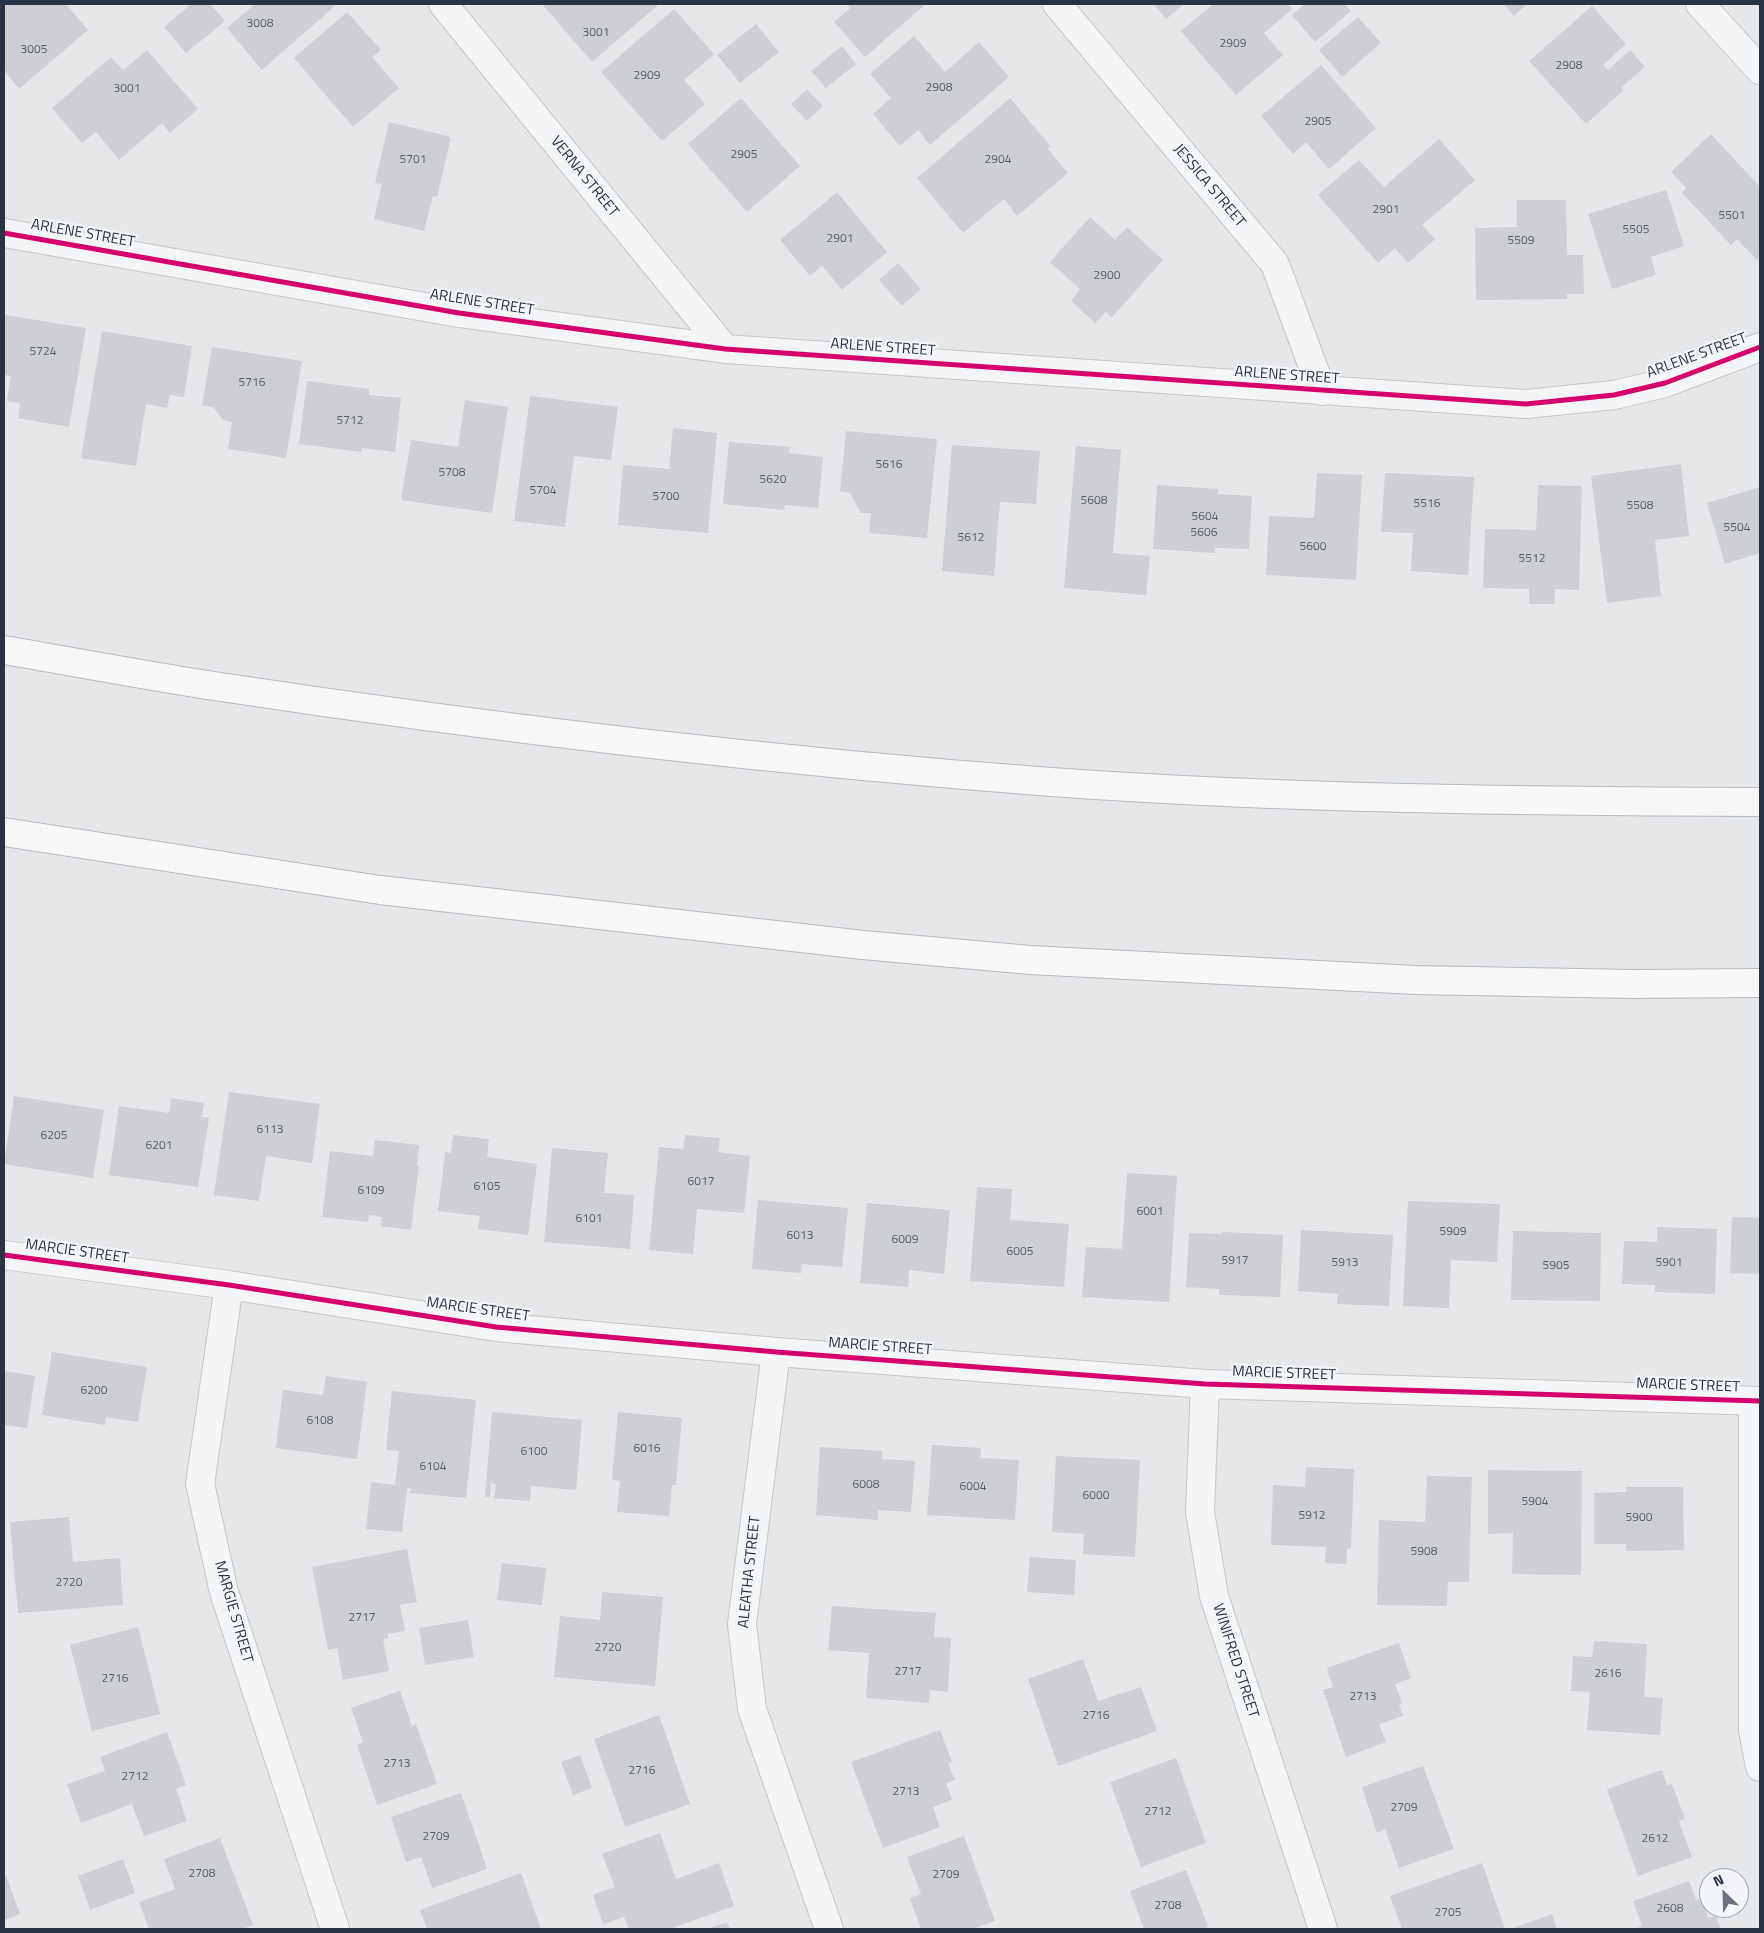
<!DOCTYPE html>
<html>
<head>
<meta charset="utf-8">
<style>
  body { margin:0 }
  #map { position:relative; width:1764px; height:1933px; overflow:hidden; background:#e5e7e9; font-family:"Titillium Web",sans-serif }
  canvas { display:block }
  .frame { position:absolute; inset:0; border:5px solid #2a3344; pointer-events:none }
  .north { position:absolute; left:1699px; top:1868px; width:50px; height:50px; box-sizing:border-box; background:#f3f5f8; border:1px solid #a3a7b0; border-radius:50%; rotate:336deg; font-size:14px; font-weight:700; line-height:20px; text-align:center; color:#2a3344 }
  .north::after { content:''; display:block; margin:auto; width:18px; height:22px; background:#6b727e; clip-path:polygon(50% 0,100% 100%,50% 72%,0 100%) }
</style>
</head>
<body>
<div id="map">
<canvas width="1764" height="1933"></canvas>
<div class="frame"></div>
<div class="north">N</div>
</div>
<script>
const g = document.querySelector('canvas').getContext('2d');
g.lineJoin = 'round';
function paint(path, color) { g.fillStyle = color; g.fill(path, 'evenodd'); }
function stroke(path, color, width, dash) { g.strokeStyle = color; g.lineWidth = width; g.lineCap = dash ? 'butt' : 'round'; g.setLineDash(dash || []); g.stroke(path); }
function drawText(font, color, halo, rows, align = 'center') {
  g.font = font + ' "Titillium Web",sans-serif'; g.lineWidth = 4.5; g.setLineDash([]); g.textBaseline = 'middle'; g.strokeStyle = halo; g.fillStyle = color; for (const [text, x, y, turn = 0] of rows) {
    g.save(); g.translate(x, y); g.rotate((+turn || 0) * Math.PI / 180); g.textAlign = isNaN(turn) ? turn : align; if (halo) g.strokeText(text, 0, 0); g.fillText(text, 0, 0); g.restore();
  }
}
const building = new Path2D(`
  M4,4H66L88,30L19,89L4,70Z
  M191,4H210L225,21L186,53L164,27Z
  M255,4H333L335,6L262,70L227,28Z
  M542,4H659L592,62Z
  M847,4H926L865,57L834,22L850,8Z
  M1154,4H1184L1166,19Z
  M1213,4H1287L1292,9L1264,33L1283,55L1236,95L1181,31Z
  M1305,4H1345L1351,11L1315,42L1292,15Z
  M1503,4H1527L1514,16Z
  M1592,6L1626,44L1603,65L1608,70L1630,50L1645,67L1621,88L1624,90L1586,124L1529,61Z
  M674,9L714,54L684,80L705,104L662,141L601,72Z
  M347,12L381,50L372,57L399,88L353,127L294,58Z
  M1358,17L1381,43L1342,77L1319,50Z
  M756,24L779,52L740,83L717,55Z
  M914,36L945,72L979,42L1009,77L930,145L918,130L900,146L873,114L891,98L870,74Z
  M842,46L856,64L826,88L811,71Z
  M147,50L198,109L170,133L162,123L119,160L96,132L82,143L52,108L111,57L123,70Z
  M1321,65L1376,128L1329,169L1306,142L1293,154L1261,116Z
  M807,89L823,106L807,121L791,104Z
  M741,98L800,166L747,212L688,144Z
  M1010,98L1050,146L1047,148L1068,173L1017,216L1004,199L963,233L917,178Z
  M389,122L451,137L437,197L433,196L424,231L374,219L382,184L375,183Z
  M1711,134L1760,187V257L1757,260L1737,239L1731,245L1682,193L1686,188L1671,172Z
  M1439,139L1475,180L1422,225L1435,239L1408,263L1395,248L1378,263L1318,195L1359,160L1384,187Z
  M1666,190L1684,246L1651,257L1656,275L1612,289L1588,214Z
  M837,192L887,252L842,290L822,266L810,276L780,240Z
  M1517,200H1566L1567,255H1583L1584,294H1567V299L1476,300L1475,228L1517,227Z
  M1090,217L1115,240L1127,227L1163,260L1112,317L1106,312L1095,323L1071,301L1080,289L1050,262Z
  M898,263L921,289L902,306L879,280Z
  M5,315L86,328L69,427L18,418L20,403L7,401L11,376L4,375Z
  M102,331L192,346L184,397L170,395L167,408L146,404L136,466L81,458Z
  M212,347L302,361L286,458L228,449L232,422L223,420L213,407L202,406Z
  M307,381L369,389V395L401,398L395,452L362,448L361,452L299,444Z
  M530,396L618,407L611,460L574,456L565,527L514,521Z
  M465,400L508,407L492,513L401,500L411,440L458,447Z
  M673,428L717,433L708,533L618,525L623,465L669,469Z
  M846,431L937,439L927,538L869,533L871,513H861L850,493L840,491Z
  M729,442L790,447L789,453L823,457L818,508L785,505L784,510L723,504Z
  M952,445L1040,451L1036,504L1000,502L994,576L942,571Z
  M1076,446L1121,450L1113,553L1150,556L1146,595L1064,588Z
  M1681,464L1689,536L1655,540L1661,596L1607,603L1591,476Z
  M1317,473L1362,475L1356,580L1266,575L1269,516L1314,518Z
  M1385,473L1474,477L1468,575L1411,571L1413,533L1381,532Z
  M1157,485L1218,489V494L1252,496L1249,549L1215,548V553L1153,549Z
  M1538,485L1582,486L1579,590L1555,589L1554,604H1529V589L1483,588L1485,529L1536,530Z
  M1760,487V553L1725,564L1707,503Z
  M229,1092L320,1104L312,1163L266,1156L259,1201L214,1195Z
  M14,1096L104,1110L93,1178L4,1164Z
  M171,1098L204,1103L202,1117L209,1118L198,1187L109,1175L119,1106L169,1113Z
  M453,1135L489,1139L487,1157L537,1164L528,1235L478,1229L480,1216L438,1211L445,1152L451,1153Z
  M685,1135L720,1138L718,1152L750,1156L744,1213L697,1209L693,1254L649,1250L659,1147L683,1149Z
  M375,1140L419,1145L417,1166H419L411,1230L381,1226L382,1217L369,1215L368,1222L322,1217L330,1151L373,1156Z
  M552,1148L608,1153L604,1193L634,1195L630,1249L544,1242Z
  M1127,1173L1177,1176L1169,1302L1082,1297L1086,1247L1122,1249Z
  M977,1187L1012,1189L1010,1220L1069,1224L1064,1287L970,1281Z
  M758,1200L848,1208L842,1267L802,1264L801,1273L752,1269Z
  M1408,1201L1500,1204L1497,1262L1451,1260L1449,1308L1403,1306Z
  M867,1203L950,1210L944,1274L909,1270L908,1287L860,1283Z
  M1732,1217L1760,1218V1274L1730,1273Z
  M1657,1227L1717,1229L1715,1294L1655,1292V1285L1622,1284L1624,1241L1657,1242Z
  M1301,1230L1393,1235L1389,1306L1337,1304L1338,1294L1298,1291Z
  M1513,1231L1601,1233L1600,1301L1511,1300Z
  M1223,1232L1283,1235L1280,1297L1219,1295V1289L1186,1287L1189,1233L1222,1234Z
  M52,1352L147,1367L138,1422L106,1417L105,1425L42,1415Z
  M4,1371L35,1376L27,1428L4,1425Z
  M326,1376L367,1382L357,1459L276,1448L283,1390L323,1395Z
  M392,1391L476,1400L466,1498L409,1493L412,1490L411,1489L407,1488L402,1532L366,1529L371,1482L395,1485L399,1451L386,1450Z
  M492,1412L582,1420L576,1490L531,1486L530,1501L494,1498L496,1484L491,1483L490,1497H485Z
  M618,1412L682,1418L676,1485H672L669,1516L617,1512L620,1481L612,1480Z
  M932,1445L981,1448L980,1458L1019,1460L1015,1520L927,1515Z
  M820,1447L882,1451V1459L915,1461L911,1512L878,1510V1520L816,1515Z
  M1056,1456L1140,1460L1135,1557L1083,1554L1084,1534L1052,1532Z
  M1306,1467L1354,1469L1351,1548L1347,1549L1346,1564L1325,1563L1326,1547L1271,1545L1273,1485L1305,1487Z
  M1488,1470L1582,1471L1581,1575L1512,1574L1513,1533L1488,1534Z
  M1427,1476L1472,1477L1469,1582H1448L1447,1606L1377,1605L1379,1520L1425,1522Z
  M1626,1487H1683L1684,1550L1626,1551V1544H1594V1493L1626,1492Z
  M69,1517L73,1562L120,1558L123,1605L18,1613L10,1522Z
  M407,1549L417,1602L400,1605L405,1631L388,1634V1638L383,1639L389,1671L343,1680L337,1648L328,1650L312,1567Z
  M1030,1557L1076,1560L1074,1595L1027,1592Z
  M502,1563L546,1568L542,1605L497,1600Z
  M602,1592L663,1597L655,1686L554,1677L560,1616L600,1620Z
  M832,1606L936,1613L934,1637L951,1638L948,1692L930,1690L929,1703L866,1698L869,1653L828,1650Z
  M468,1620L474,1657L425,1665L419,1628Z
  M138,1627L160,1714L92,1731L70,1645Z
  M1594,1641L1647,1644L1644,1697L1663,1698L1660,1735L1587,1730L1590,1692L1571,1691L1573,1656L1592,1657Z
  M1399,1643L1411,1678L1395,1684L1402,1703L1399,1704L1403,1716L1379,1724L1386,1742L1346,1757L1323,1690L1333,1687L1327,1668Z
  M1083,1659L1098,1701L1141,1687L1157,1731L1058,1766L1028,1679Z
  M400,1691L412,1726L416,1724L437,1784L377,1805L357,1745L363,1742L351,1708Z
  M659,1715L690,1804L625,1827L594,1739Z
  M940,1730L952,1762L948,1763L955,1780L946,1783L952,1800L933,1807L940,1827L883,1848L851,1762Z
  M167,1732L186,1785L176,1789L187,1821L144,1836L132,1804L81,1823L67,1784L105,1771L100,1757Z
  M580,1755L592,1788L573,1795L561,1762Z
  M1176,1758L1206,1843L1141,1867L1110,1782Z
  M1423,1766L1454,1849L1399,1868L1385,1829L1377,1833L1362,1787Z
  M1662,1770L1667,1785L1672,1784L1685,1819L1679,1821L1692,1857L1638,1876L1607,1789Z
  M461,1793L487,1869L432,1888L421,1857L406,1862L391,1817Z
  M660,1833L676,1879L719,1863L734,1906L669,1929H629L624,1917L603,1924L593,1895L615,1887L602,1854Z
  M964,1836L995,1921L972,1929H921L910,1898L921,1894L907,1857Z
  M220,1838L253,1925L242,1929H149L139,1902L175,1889L164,1859Z
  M123,1859L135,1893L90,1910L78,1876Z
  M1482,1863L1505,1929H1402L1390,1896Z
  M1186,1870L1208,1926L1204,1929H1144L1130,1891Z
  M5,1873L20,1914L4,1920V1874Z
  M521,1873L541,1929H427L420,1910Z
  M1689,1881L1696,1900L1701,1898L1708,1918L1716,1916L1721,1929H1634L1642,1926L1633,1901Z
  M1552,1914L1557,1929H1511Z
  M727,1922L730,1929H707Z`);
const minor = new Path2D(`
  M443,4L725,349
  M1057,4L1275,264L1322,391
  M1700,4L1760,70
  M4,233L459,313L725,349L1526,404L1614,395L1665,383L1760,347
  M4,1255L229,1285L496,1327L776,1352L1205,1384L1760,1401
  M229,1285L200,1484L224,1592L335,1929
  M776,1352L742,1624L752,1709L829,1929
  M1205,1384L1200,1512L1214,1596L1323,1929
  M1753,1401V1730L1760,1767`);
const motorway = new Path2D(`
  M4,650C74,662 143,675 214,686C491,728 771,761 1051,782C1287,799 1524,801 1760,802
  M4,832L380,890L863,945L1030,960L1416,980L1633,984L1760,983`);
const cycleway = new Path2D(`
  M4,233L459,313L725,349L1526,404L1614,395L1665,383L1760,347
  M4,1255L229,1285L496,1327L776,1352L1205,1384L1760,1401`);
const numberNames = [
  ["3008",260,24],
  ["3001",596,33],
  ["2909",1233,44],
  ["3005",34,50],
  ["2908",1569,66],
  ["2909",647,76],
  ["2908",939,88],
  ["3001",127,89],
  ["2905",1318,122],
  ["2905",744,155],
  ["5701",413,160],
  ["2904",998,160],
  ["2901",1386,210],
  ["5501",1732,216],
  ["5505",1636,230],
  ["2901",840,239],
  ["5509",1521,241],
  ["2900",1107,276],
  ["5724",43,352],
  ["5716",252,383],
  ["5712",350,421],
  ["5616",889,465],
  ["5708",452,473],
  ["5620",773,480],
  ["5704",543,491],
  ["5700",666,497],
  ["5608",1094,501],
  ["5516",1427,504],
  ["5508",1640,506],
  ["5604",1205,517],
  ["5504",1737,528],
  ["5606",1204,533],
  ["5612",971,538],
  ["5600",1313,547],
  ["5512",1532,559],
  ["6113",270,1130],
  ["6205",54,1136],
  ["6201",159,1146],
  ["6017",701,1182],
  ["6105",487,1187],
  ["6109",371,1191],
  ["6001",1150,1212],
  ["6101",589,1219],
  ["5909",1453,1232],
  ["6013",800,1236],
  ["6009",905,1240],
  ["6005",1020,1252],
  ["5917",1235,1261],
  ["5913",1345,1263],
  ["5901",1669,1263],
  ["5905",1556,1266],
  ["6200",94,1391],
  ["6108",320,1421],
  ["6016",647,1449],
  ["6100",534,1452],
  ["6104",433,1467],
  ["6008",866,1485],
  ["6004",973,1487],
  ["6000",1096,1496],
  ["5904",1535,1502],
  ["5912",1312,1516],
  ["5900",1639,1518],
  ["5908",1424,1552],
  ["2720",69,1583],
  ["2717",362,1618],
  ["2720",608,1648],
  ["2717",908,1672],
  ["2616",1608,1674],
  ["2716",115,1679],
  ["2713",1363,1697],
  ["2716",1096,1716],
  ["2713",397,1764],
  ["2716",642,1771],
  ["2712",135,1777],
  ["2713",906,1792],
  ["2709",1404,1808],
  ["2712",1158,1812],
  ["2709",436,1837],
  ["2612",1655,1839],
  ["2708",202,1874],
  ["2709",946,1875],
  ["2708",1168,1906],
  ["2608",1670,1909],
  ["2705",1448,1913]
];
const streetNames = [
  ["VERNA STREET",584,177,51],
  ["JESSICA STREET",1209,186,50],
  ["ARLENE STREET",83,234,10],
  ["ARLENE STREET",482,303,9],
  ["ARLENE STREET",883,348,4],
  ["ARLENE STREET",1697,356,-20],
  ["ARLENE STREET",1287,376,4],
  ["MARCIE STREET",77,1252,8],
  ["MARCIE STREET",478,1310,8],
  ["MARCIE STREET",880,1347,4],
  ["MARCIE STREET",1284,1374,2],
  ["MARCIE STREET",1688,1386,2],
  ["ALEATHA STREET",750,1572,-84],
  ["MARGIE STREET",233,1612,74],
  ["WINIFRED STREET",1235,1661,72]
];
paint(building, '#cdcfd2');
stroke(minor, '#c3c5c7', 30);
stroke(motorway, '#b7babe', 30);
stroke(minor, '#f4f5f6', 28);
stroke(motorway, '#f7f7f8', 28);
stroke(cycleway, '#d6006c', 5);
drawText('12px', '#545b68', null, numberNames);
drawText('15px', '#2a3344', '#f3f5f8', streetNames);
</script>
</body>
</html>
